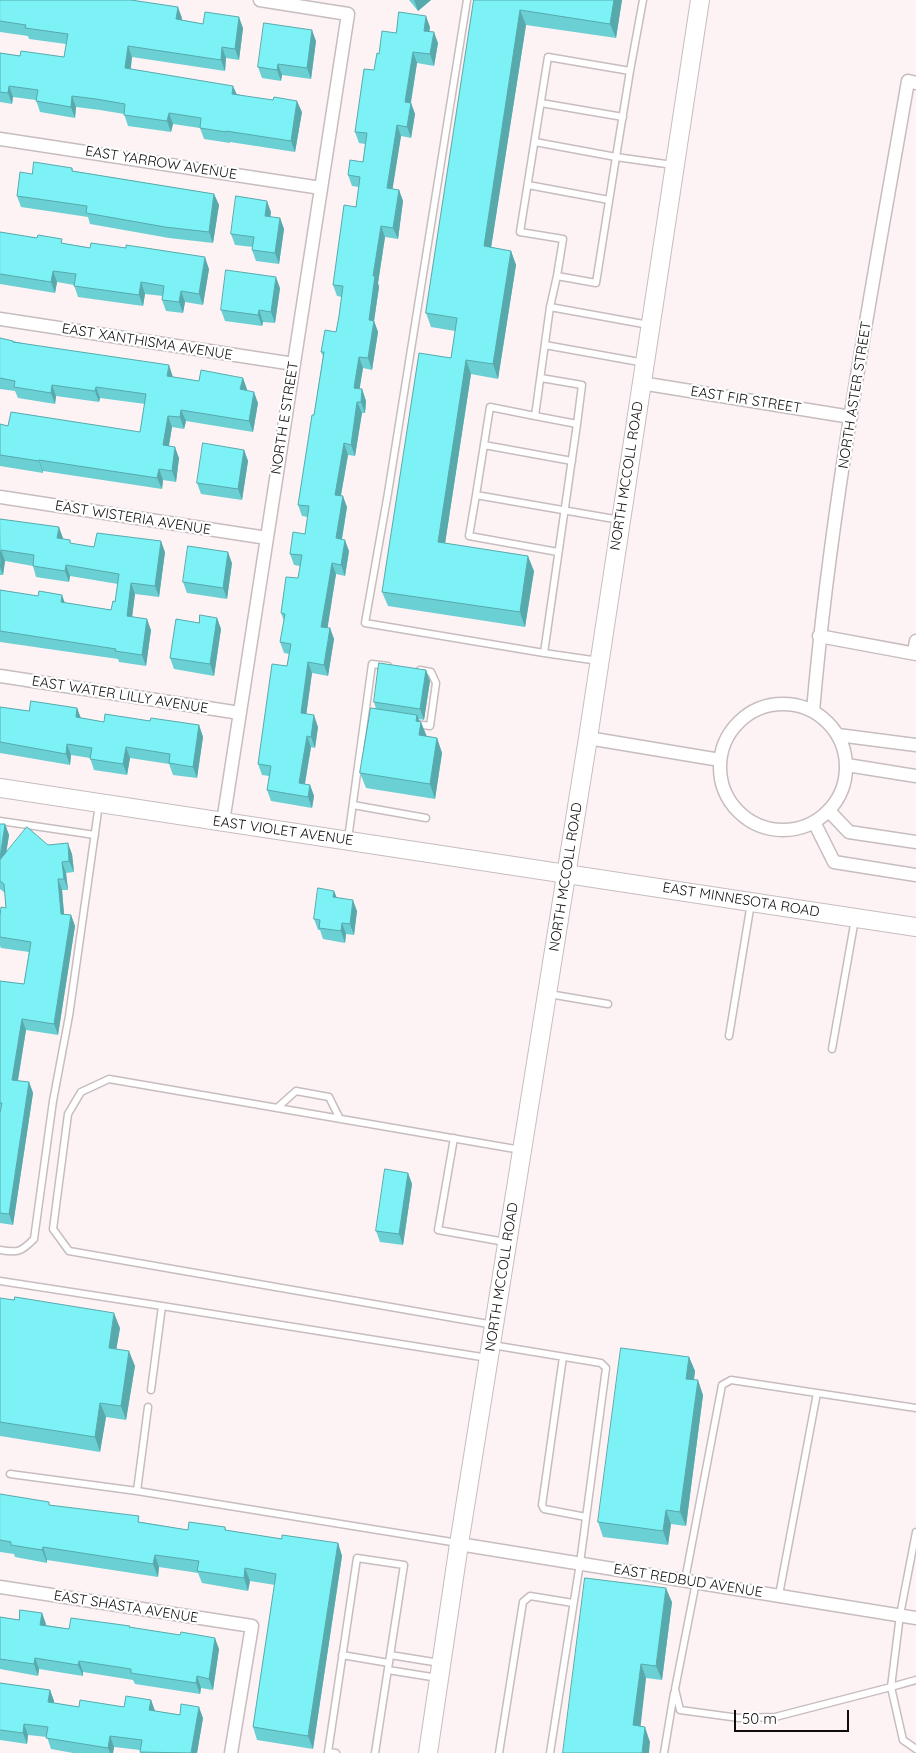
<!DOCTYPE html>
<html>
<head>
<meta charset="utf-8">
<style>
  body { margin:0 }
  #map { position:relative; width:916px; height:1753px; overflow:hidden; background:#fdf3f4; font-family:Quicksand,sans-serif }
  canvas { display:block }
  .scale { position:absolute; left:734px; top:1710px; width:115px; height:22px; box-sizing:border-box; border:2px solid #0f0c0c; border-top:0; padding-left:6px; font-size:15px; line-height:18px; white-space:nowrap; color:#0f0c0c; -webkit-text-stroke:4px #fff; paint-order:stroke }
</style>
</head>
<body>
<div id="map">
<canvas width="916" height="1753"></canvas>
<div class="scale">50 m</div>
</div>
<script>
const g = document.querySelector('canvas').getContext('2d');
g.lineJoin = 'round';
function stroke(path, color, width, dash) { g.strokeStyle = color; g.lineWidth = width; g.lineCap = dash ? 'butt' : 'round'; g.setLineDash(dash || []); g.stroke(path); }
function paint(path, color) { g.fillStyle = color; g.fill(path, 'evenodd'); }
function drawText(font, color, halo, rows, align = 'center') {
  g.font = font + ' Quicksand,sans-serif'; g.lineWidth = 4.5; g.setLineDash([]); g.textBaseline = 'middle'; g.strokeStyle = halo; g.fillStyle = color; for (const [text, x, y, turn = 0] of rows) {
    g.save(); g.translate(x, y); g.rotate((+turn || 0) * Math.PI / 180); g.textAlign = isNaN(turn) ? turn : align; if (halo) g.strokeText(text, 0, 0); g.fillText(text, 0, 0); g.restore();
  }
}
const lane = new Path2D(`
  M467,0L388,493L365,623L544,653
  M541,103L623,117
  M535,142L616,157L630,71
  M528,185L609,200
  M557,276L563,239L520,232L548,57L630,71L643,0
  M550,307L649,325
  M545,345L645,363
  M541,378L582,385L577,424
  M535,416L577,424L544,653L599,661
  M484,445L572,461
  M476,495L469,536L558,552
  M620,520L476,495L490,407L535,416L550,307L557,276L596,283L616,157L673,165
  M415,724L430,726L436,683L431,672L420,670
  M353,805L426,818
  M0,821L95,835
  M348,839L372,664L388,666
  M549,994L608,1004
  M729,1036L751,903
  M832,1049L855,919
  M277,1108L296,1091L329,1097L340,1119
  M454,1138L438,1230L505,1242
  M0,1250C18,1253 21,1252 34,1239L53,1101L69,1016L99,804
  M0,1281L162,1306
  M494,1325L69,1251L53,1229L68,1114L81,1092L109,1079L521,1150
  M492,1345L601,1363L606,1368L580,1563L550,1753
  M563,1357L542,1505L544,1509L586,1517
  M151,1390L162,1306L488,1358
  M148,1407L137,1491L458,1543
  M10,1474L137,1491
  M685,1580L722,1385L731,1380L916,1408
  M696,1582L675,1689L680,1710L739,1718L775,1717L891,1687L900,1615L916,1532
  M779,1595L817,1393
  M342,1655L389,1663
  M390,1655L440,1663
  M388,1670L438,1678
  M916,1680L891,1687L903,1740L916,1749
  M336,1753L328,1752L357,1558L404,1565L375,1753
  M499,1753L523,1602L530,1596L573,1603
  M664,1753L674,1693`);
const street = new Path2D(`
  M0,139L321,188
  M0,319L294,364
  M641,383L851,417
  M0,497L267,538
  M819,636L916,654
  M914,653L916,641
  M0,676L240,713
  M720 767a63 63 0 1 1 126 0a63 63 0 1 1-126 0Z
  M813,711C831,500 872,290 908,81L916,83
  M838,735L916,745
  M588,738L720,760
  M847,765L916,776
  M829,811L849,832L916,842
  M223,822L348,14L260,0
  M814,822L834,862L916,875
  M459,1544L916,1618
  M0,1587L252,1626L231,1753`);
const secondary = new Path2D(`
  M0,788L916,927
  M428,1753L459,1544L588,738L700,0`);
const wall = new Path2D(`
  M0,0L182,18V20L203,24L243,28L239,60L226,58L225,71L132,57L131,69L237,94L302,112L295,152L230,142V143L204,139L200,128L173,124L171,132L128,126L124,114L100,110L76,107L75,118L40,112L36,100L13,97L12,104L0,102V53L20,56L64,57L66,44L29,39L28,36L0,32Z
  M409,0H431L418,11Z
  M474,0H622L616,38L526,25L491,247L511,251L516,265L498,379L471,374L445,543L534,571L525,627L388,606L382,592L451,358L455,331L431,327L426,313Z
  M430,27L429,32L438,43L434,66L417,63L411,103L415,114L411,138L401,136L392,189L399,190L403,201L398,239L385,237L378,283L379,287L374,321L378,332L372,370L363,368L359,389H362L366,401L365,413H362L355,456L348,455L341,495L347,507L342,539L349,551L345,576L336,574L332,599L327,628H330L334,639L328,676L312,673L306,714L318,727L315,748L311,747L305,784L310,785L314,796L312,808L271,801L267,790L269,776L262,775L258,764L287,666L289,654L284,653L280,642L284,621L281,613L298,578L300,566L294,565L290,554L305,534L308,517L302,516L298,505L314,415L323,356L321,352L336,332L339,316L342,297L337,296L333,285L356,207L359,187L352,186L348,175L363,162L365,144L359,143L355,132L379,54L396,33Z
  M316,41L311,79L282,75L281,81L262,78L258,67Z
  M72,168L73,171L214,194L219,205L213,243L169,238L90,224L88,217L21,207L17,196L32,174Z
  M271,212L270,217L280,218L284,229L279,264L256,261L252,250L253,247L235,245L231,234Z
  M0,232L209,269L203,305L185,302L183,313L166,311L162,300L163,296L145,294L143,306L78,297L74,285L57,282L55,293L0,284Z
  M280,288L275,323L263,322L262,326L225,321L221,310Z
  M0,338L173,377L247,389L246,391L258,403L253,432L186,421L184,429L172,427L169,446L179,458L176,482L163,480L162,489L43,471V473L0,466V424L8,426L140,432L145,404L100,398L99,402L56,396L55,404L18,398L15,391L0,389Z
  M244,450L248,461L242,500L201,494L197,483Z
  M0,519L63,538V539L70,540L71,544L94,547L165,552L159,597L135,594L132,616L151,630L146,666L119,662L118,659L0,642V590L65,603L111,610L115,602L118,584L70,576L69,582L36,577L33,566L5,561L3,575H0Z
  M232,563L227,599L187,593L183,582Z
  M217,618L221,629L214,676L174,669L170,658L199,623Z
  M426,670L430,681L424,720L419,719L427,737L437,738L442,753L435,799L366,788L360,773L376,709L374,702Z
  M0,707L29,711L77,708L81,718L104,722L150,721L199,725L203,737L197,778L173,775L169,764L130,758L127,775L94,770L90,758L71,755L70,765L0,753Z
  M0,824H5L9,835L6,853L48,845L72,854L74,872L66,873L68,890H62L64,914L71,915L75,926L58,1035L26,1030L18,1081L29,1082L33,1093L13,1225L0,1223V981L24,984L29,952L1,948L0,946V916L6,908L5,893L0,889Z
  M334,891L337,898L357,911L354,935L346,934L345,943L323,939L320,930H318L314,919Z
  M408,1173L412,1184L403,1245L380,1242L376,1231Z
  M0,1298L120,1328L116,1349L135,1366L126,1420L106,1417L100,1452L0,1436Z
  M689,1357L695,1371L694,1380L703,1395L686,1526L671,1524L668,1545L603,1537L598,1522Z
  M0,1494L50,1505L141,1522L188,1530L225,1527L226,1530L282,1539L338,1543L342,1556L313,1749L257,1740L253,1727L275,1585L250,1581L248,1591L202,1583L198,1573L159,1567L158,1577L47,1560V1563L15,1557L14,1554L0,1552Z
  M672,1602L662,1680L646,1678L640,1726L650,1742L563,1753Z
  M42,1613L46,1625L69,1629L130,1626V1628L219,1649L213,1690L201,1688L200,1694L135,1684L133,1680L83,1672V1676L39,1669L38,1676L0,1669V1617L19,1620Z
  M0,1683L50,1690L54,1701V1703L79,1707H124L151,1700L155,1711L203,1718L197,1753H140V1750L114,1747L113,1753H73L51,1749L47,1737L28,1735L27,1744L0,1740Z`);
const shadedWall = new Path2D(`
  M414,0H431L418,11Z
  M614,0H622L616,38L610,24Z
  M178,7L182,18L180,31L176,19Z
  M520,10L526,25L489,261L484,246Z
  M426,16L430,27L428,42L424,31Z
  M239,17L243,28L239,60L235,49Z
  M312,30L316,41L311,79L307,68Z
  M434,32L438,43L434,66L430,54Z
  M128,46L132,57L129,79L125,68Z
  M222,47L226,58L225,71L221,60Z
  M413,52L417,63L409,113L405,102Z
  M278,64L282,75L281,81L277,70Z
  M9,86L13,97L12,104L8,93Z
  M233,86L238,97L232,94Z
  M72,96L76,107L75,118L71,107Z
  M297,101L302,112L295,152L291,141Z
  M411,103L415,114L411,138L407,127Z
  M169,113L173,124L171,132L167,121Z
  M397,125L401,136L391,199L387,188Z
  M399,190L403,201L398,239L393,228Z
  M214,194L219,205L213,243L209,232Z
  M267,201L271,212L269,227L265,216Z
  M280,218L284,229L279,264L275,253Z
  M381,226L385,237L378,283L379,287L374,321L378,332L372,370L368,358L369,320L373,276Z
  M511,251L516,265L498,379L493,364Z
  M205,257L209,269L203,305L199,294Z
  M53,271L57,282L55,293L51,282Z
  M276,277L280,288L275,323L271,312Z
  M141,282L145,294L143,306L139,295Z
  M181,291L185,302L183,313L179,302Z
  M259,310L263,322L262,326L258,315Z
  M359,357L363,368L358,399L354,388Z
  M466,360L471,374L443,557L438,542Z
  M169,365L173,377L171,387L167,376Z
  M243,378L247,389L244,401L240,389Z
  M52,385L56,396L55,404L51,393Z
  M96,387L100,398L99,402L95,391Z
  M362,389L366,401L365,413L361,402Z
  M254,392L258,403L253,432L249,421Z
  M357,402L362,413L355,456L351,445Z
  M181,410L186,421L184,429L180,417Z
  M168,416L172,427L167,456L163,445Z
  M344,443L348,455L339,506L335,495Z
  M175,447L179,458L176,482L172,471Z
  M244,450L248,461L242,500L238,489Z
  M39,460L43,471V473L39,461Z
  M159,469L163,480L162,489L157,478Z
  M343,496L347,507L340,550L336,538Z
  M59,527L63,538L61,549L57,538Z
  M345,540L349,551L345,576L341,565Z
  M161,541L165,552L159,597L155,586Z
  M1,550L5,561L3,575L0,567Z
  M228,552L232,563L227,599L223,588Z
  M528,556L534,571L525,627L520,612Z
  M332,563L336,574L326,638L321,627Z
  M66,565L70,576L69,582L65,571Z
  M131,583L135,594L131,626L127,616Z
  M62,595L66,606L61,602Z
  M217,618L221,629L214,676L210,664Z
  M147,619L151,630L146,666L142,655Z
  M330,628L334,639L328,676L324,665Z
  M308,662L312,673L305,724L301,713Z
  M426,670L430,681L424,720L420,709Z
  M77,708L81,719L76,717Z
  M314,715L318,727L315,748L311,737Z
  M417,715L421,726V722L427,737L419,735L416,721Z
  M199,725L203,737L197,778L193,767Z
  M307,736L311,747L303,794L299,783Z
  M437,738L442,753L435,799L430,784Z
  M67,744L71,755L70,765L66,754Z
  M126,747L130,758L127,775L123,764Z
  M310,785L314,796L312,808L308,797Z
  M5,824L9,835L3,873L0,864V858Z
  M68,843L72,854L74,872L69,861Z
  M62,862L66,873L68,890L64,879Z
  M58,879L62,890L65,925L61,914Z
  M334,891L338,902L333,897Z
  M353,900L357,911L354,935L350,924Z
  M71,915L75,926L58,1035L54,1024Z
  M342,923L346,934L345,943L341,931Z
  M22,1019L26,1030L16,1091L12,1080Z
  M29,1082L33,1093L13,1225L9,1214Z
  M408,1173L412,1184L403,1245L399,1234Z
  M114,1313L120,1328L114,1363L109,1348Z
  M129,1351L135,1366L126,1420L121,1406Z
  M689,1357L695,1371L692,1394L686,1379Z
  M698,1380L703,1395L686,1526L680,1512Z
  M100,1403L106,1417L100,1452L95,1437Z
  M666,1510L671,1524L668,1545L663,1531Z
  M338,1543L342,1556L313,1749L308,1736Z
  M43,1547L47,1560V1563L42,1550Z
  M155,1555L159,1567L158,1577L153,1564Z
  M245,1568L250,1581L248,1591L244,1578Z
  M666,1588L672,1602L662,1680L656,1666Z
  M42,1613L46,1624L44,1636L40,1625Z
  M215,1638L219,1649L213,1690L209,1679Z
  M35,1658L39,1669L38,1676L34,1664Z
  M79,1661L83,1672V1676L78,1665Z
  M641,1664L646,1678L639,1740L633,1725Z
  M197,1676L201,1688L200,1694L196,1683Z
  M50,1690L54,1701L52,1713L48,1702Z
  M151,1700L155,1711L149,1710Z
  M199,1707L203,1718L197,1753H191Z
  M24,1724L28,1735L27,1744L23,1733Z
  M645,1727L650,1742L649,1753H642Z
  M110,1736L114,1747L113,1753H110L108,1748Z`);
const building = new Path2D(`
  M0,0H131L178,7L176,19L203,24L205,12L239,17L235,49L222,47L221,60L128,46L125,68L233,86L232,94L273,100L274,97L297,101L291,141L226,131V132L200,128L201,118L169,113L167,121L124,115L125,104L96,99L72,96L71,107L36,101L38,90L9,86L8,93L0,92V53L20,56L21,51L64,57L68,34L25,28L26,25L0,21Z
  M474,0H614L610,24L520,10L484,246L511,251L493,364L466,360L438,542L528,556L520,612L382,592L419,353L451,358L457,318L426,313Z
  M399,12L426,16L424,31L434,32L430,54L413,52L405,102L411,103L407,127L397,125L387,188L399,190L393,228L381,226L373,276H375L369,320L374,321L368,358L359,357L354,388L362,389L361,402H357L351,445L344,443L335,495L343,496L336,538L345,540L341,565L332,563L328,587L321,627L330,628L324,665L308,662L301,713L314,715L311,737L307,736L299,783L310,785L308,797L267,790L271,766L258,764L272,664L287,666L291,644L280,642L285,614L281,613L286,577L298,578L302,555L290,554L293,532L305,534L309,506L298,505L312,415H314L324,352H321L325,330L336,332L339,316L343,286L333,285L344,205L356,207L360,177L348,175L350,160L363,162L367,133L355,132L364,69L374,70L377,53L379,54L382,31L396,33Z
  M264,23L312,30L307,68L278,64L277,70L258,67Z
  M34,162L72,168V171L214,194L209,232L165,227L86,213L87,206L17,196L20,172L32,174Z
  M236,196L267,201L265,216L280,218L275,253L252,250L254,237L231,234Z
  M0,232L37,238L38,235L62,239L61,243L90,248L91,243L126,248V245L205,257L199,294L181,291L179,302L162,300L164,286L141,282L139,295L74,286L76,274L53,271L51,282L0,274Z
  M226,270L276,277L271,312L259,310L258,315L221,310Z
  M0,338L13,341V342L169,365L167,376L199,381L201,370L243,378L240,389L254,392L249,421L181,410L180,417L168,416L163,445L175,447L172,471L159,469L157,478L39,460V461L0,455V424L8,426L11,412L140,432L146,394L96,387L95,391L52,385L51,393L14,387L15,381L0,378Z
  M203,443L244,450L238,489L197,483Z
  M0,519L59,527L57,538L70,540V543L94,547L97,533L161,541L155,586L131,583L127,616L147,619L142,655L115,651L116,649L0,631V590L38,596L39,591L62,595L61,602L111,610L113,601L115,602L119,574L66,565L65,571L33,566L34,555L1,550L0,558Z
  M188,546L228,552L223,588L183,582Z
  M200,615L217,618L210,664L170,658L176,619L199,623Z
  M379,663L426,670L420,709L374,702Z
  M31,701L77,708L76,717L104,722L105,714L150,721L151,718L199,725L193,767L169,763L170,754L126,747L123,764L90,759L92,748L67,744L66,754L0,742V707L29,711Z
  M371,708L417,715L416,721L421,722L419,735L437,738L430,784L360,773Z
  M0,824H5L0,858Z
  M27,827L48,845L68,843L69,861L62,862L64,879H58L61,914L71,915L54,1024L22,1019L12,1080L29,1082L9,1214L0,1213V1113L2,1103H0V981L24,984L31,942L0,937V916L1,907L6,908L4,884L0,881V860Z
  M318,888L334,891L333,897L353,900L350,924L342,923L341,931L319,928L320,920L314,919Z
  M385,1169L408,1173L399,1234L376,1231Z
  M15,1297L114,1313L109,1348L129,1351L121,1406L100,1403L95,1437L0,1422V1298L14,1300Z
  M621,1348L689,1357L686,1379L698,1380L680,1512L666,1510L663,1531L598,1522Z
  M0,1494L49,1502V1505L139,1516L138,1522L188,1530L189,1522L225,1527V1530L282,1539V1535L338,1543L308,1736L253,1727L276,1574L245,1568L244,1578L197,1571L199,1561L155,1555L153,1564L43,1547L42,1550L11,1545V1542L0,1540Z
  M585,1578L666,1588L656,1666L641,1664L633,1725L645,1727L642,1753H563Z
  M20,1610L42,1613L40,1625L69,1629L71,1618L130,1626L129,1627L180,1635L181,1632L215,1638L209,1679L197,1676L196,1683L131,1673V1669L79,1661L78,1665L35,1658L34,1664L0,1659V1617L19,1620Z
  M0,1683L50,1690L48,1702L79,1707L80,1700L124,1707L126,1696L151,1700L149,1710L180,1715L181,1704L199,1707L191,1753L140,1752L142,1740L110,1736L108,1748L46,1738L48,1727L24,1724L23,1733L0,1730Z`);
const streetNames = [
  ["EAST YARROW AVENUE",161,163,9],
  ["EAST XANTHISMA AVENUE",147,342,9],
  ["NORTH ASTER STREET",855,395,-81],
  ["EAST FIR STREET",746,400,9],
  ["NORTH E STREET",285,418,-81],
  ["NORTH MCCOLL ROAD",627,476,-81],
  ["EAST WISTERIA AVENUE",133,518,9],
  ["EAST WATER LILLY AVENUE",120,695,9],
  ["EAST VIOLET AVENUE",283,831,8],
  ["NORTH MCCOLL ROAD",566,877,-81],
  ["EAST MINNESOTA ROAD",741,900,9],
  ["NORTH MCCOLL ROAD",502,1277,-81],
  ["EAST REDBUD AVENUE",688,1581,9],
  ["EAST SHASTA AVENUE",126,1607,9]
];
stroke(lane, '#c7bdbe', 9);
stroke(street, '#c7bdbe', 15);
stroke(secondary, '#c7bdbe', 20);
stroke(lane, '#fff', 6);
stroke(street, '#fff', 12);
stroke(secondary, '#fff', 18);
paint(wall, '#6bd0d4');
paint(shadedWall, '#57a9ac');
paint(building, '#7cf2f6');
stroke(building, '#57a9ac', 1);
drawText('14px', '#0f0c0c', '#fff', streetNames);
</script>
</body>
</html>
